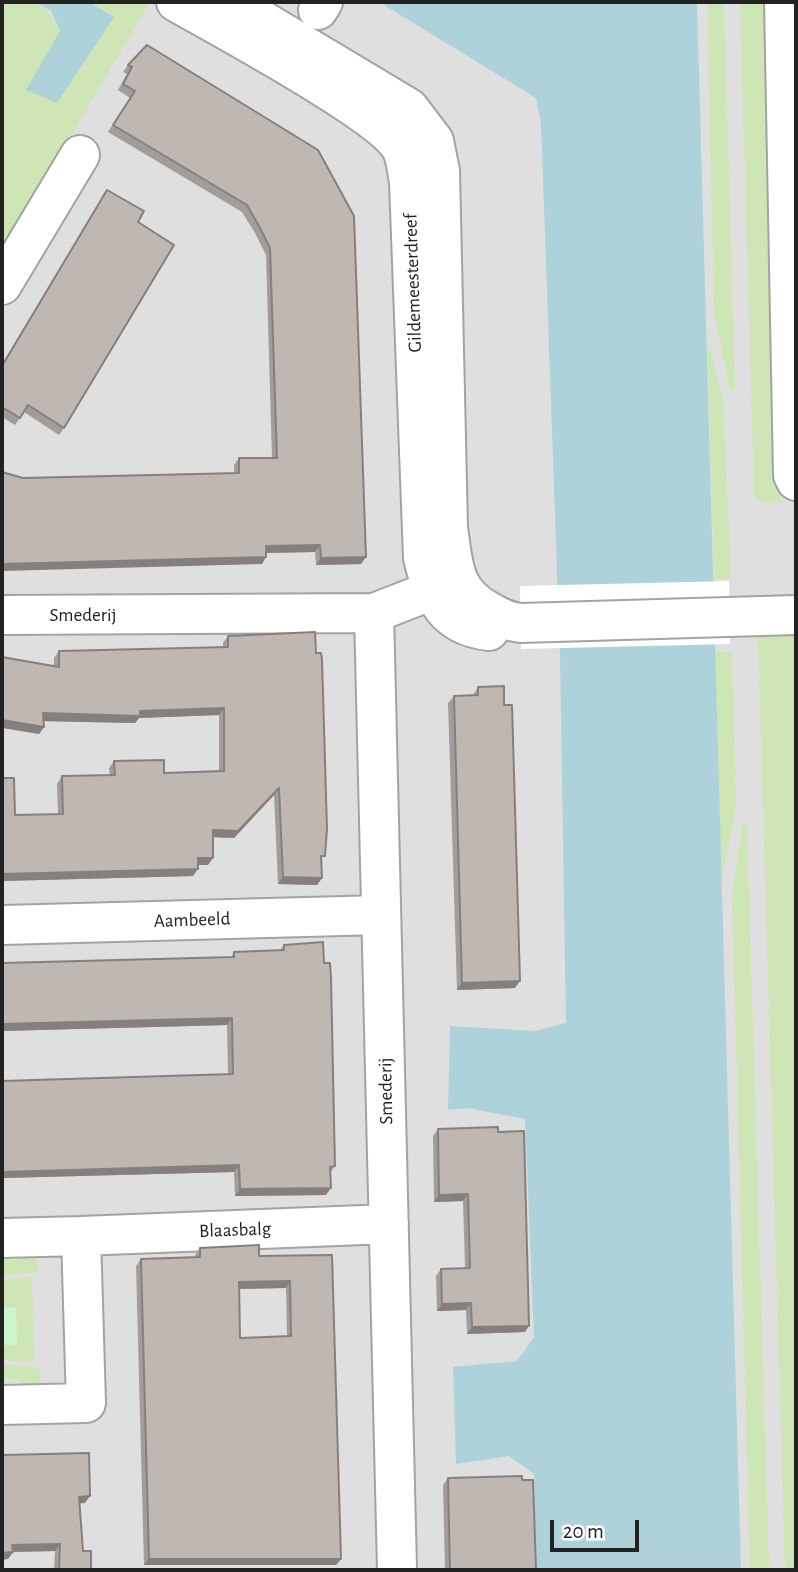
<!DOCTYPE html>
<html>
<head>
<meta charset="utf-8">
<style>
  body { margin:0 }
  #map { position:relative; width:798px; height:1572px; overflow:hidden; background:#f1eee9; font-family:"Alegreya Sans",sans-serif }
  canvas { display:block }
  .frame { position:absolute; inset:0; border:4px solid #222; pointer-events:none }
  .scale { position:absolute; left:550px; top:1520px; width:89px; height:32px; box-sizing:border-box; border:4px solid #222; border-top:0; padding-left:9px; font-size:21px; line-height:24px; white-space:nowrap; color:#222; -webkit-text-stroke:5px #fff; paint-order:stroke }
</style>
</head>
<body>
<div id="map">
<canvas width="798" height="1572"></canvas>
<div class="frame"></div>
<div class="scale">20 m</div>
</div>
<script>
const g = document.querySelector('canvas').getContext('2d');
g.lineJoin = 'round';
function paint(path, color) { g.fillStyle = color; g.fill(path, 'evenodd'); }
function stroke(path, color, width, dash) { g.strokeStyle = color; g.lineWidth = width; g.lineCap = dash ? 'butt' : 'round'; g.setLineDash(dash || []); g.stroke(path); }
function drawText(font, color, halo, rows, align = 'center') {
  g.font = font + ' "Alegreya Sans",sans-serif'; g.lineWidth = 5; g.setLineDash([]); g.textBaseline = 'middle'; g.strokeStyle = halo; g.fillStyle = color; for (const [text, x, y, turn = 0] of rows) {
    g.save(); g.translate(x, y); g.rotate((+turn || 0) * Math.PI / 180); g.textAlign = isNaN(turn) ? turn : align; if (halo) g.strokeText(text, 0, 0); g.fillText(text, 0, 0); g.restore();
  }
}
const residential = new Path2D(`
  M2,2H796V1570H2Z`);
const grass = new Path2D(`
  M2,2C34,2 45,0 60,31L26,90L114,16L89,2H150L2,252Z
  M707,2H724L735,389H730L714,314Z
  M740,2H768L781,503L761,502L754,494Z
  M707,336L723,399L731,578L714,579Z
  M758,633H796V1570H785Z
  M715,652H732L736,807L721,882Z
  M747,823L769,1570H750L732,893L743,824Z
  M36,1248L38,1272L2,1276V1260H19V1249Z
  M32,1276L34,1363L2,1360V1280Z
  M2,1364L40,1368L41,1391H23L22,1379H2Z`);
const park = new Path2D(`
  M16,1307L17,1345H2V1308Z`);
const water = new Path2D(`
  M35,2H89L114,17L57,103L26,90L60,31L51,11Z
  M379,2H697L741,1570H535L534,1474L509,1456L456,1464L453,1367L517,1361L534,1337L525,1119L467,1108L448,1110L450,1026L535,1031L566,1023L560,655L541,123L536,98Z`);
const pier = new Path2D(`
  M729,581L730,644L521,649L520,586Z`);
const minor = new Path2D(`
  M176,2C218,26 385,115 402,150C406,159 407,172 409,182L423,558C433,598 444,626 489,631
  M232,2L409,108L434,141L440,171L448,528C454,567 452,591 490,612C501,618 509,622 521,623L796,615
  M784,2L793,475L796,481
  M318,10L323,2
  M2,285L80,155
  M374,613L397,1570
  M2,615L374,613L456,581
  M2,925L381,915
  M81,1236L389,1224
  M2,1238L81,1236L86,1403L2,1405`);
const wall = new Path2D(`
  M128,65L318,150L361,564L316,565L315,552L266,553L262,564L4,473L23,478L234,473V465L239,458H272L266,255L255,233L242,212L108,132L130,98L118,90L127,74L123,72Z
  M107,190L138,222L64,428L59,435L24,412L15,425L2,417V364Z
  M228,636L321,862L322,878L317,885L278,884L274,795L234,838L213,837L208,865H198L193,876L2,881V778L15,815L58,814L57,784L62,776L110,775L109,768L114,761L164,773L219,771V715L139,718L135,723L43,721L44,727L39,734L54,666V658L59,651L223,647V643Z
  M478,687L515,988L457,990L448,703L454,696L473,695Z
  M284,945L335,1166L330,1173L326,1195L235,1196L234,1172L2,1178V1081L228,1074L227,1025L2,1031V963L231,957L234,952L280,950Z
  M498,1127L525,1332L467,1334L466,1310L437,1311L436,1276L441,1269L465,1268L463,1201L434,1202L433,1136L438,1129Z
  M200,1248L259,1256L332,1255L341,1559L336,1565H144L136,1266L141,1259L195,1257V1255ZM286,1288L287,1336L240,1338L239,1289Z
  M2,1455L85,1503H80L83,1551L91,1570H54L55,1551L13,1552L8,1559Z
  M448,1478L536,1570H445L443,1485Z`);
const shadedWall = new Path2D(`
  M320,545L315,552L261,553L266,546Z
  M266,557L262,564L2,571V564Z
  M366,557L361,564L316,565L321,558Z
  M224,708L219,715L139,718L135,723L38,721L43,713Z
  M2,720L44,727L39,734L2,728Z
  M279,788L274,795L234,838L208,837L213,830Z
  M198,858H213L208,865H193Z
  M198,869L193,876L2,881V874Z
  M283,877L322,878L317,885L278,884Z
  M520,981L515,988L457,990L462,983Z
  M232,1018L227,1025L2,1031V1024Z
  M239,1165L234,1172L2,1178V1172Z
  M331,1188L326,1195L235,1196L240,1189Z
  M468,1194L463,1201L434,1202L439,1195Z
  M290,1281L286,1288L234,1289L239,1282Z
  M471,1303L466,1310L437,1311L442,1304Z
  M529,1326L525,1332L467,1334L472,1327Z
  M90,1496L85,1503L74,1504L79,1497Z
  M60,1544L55,1551L7,1552L12,1545Z
  M13,1552L8,1559L2,1560V1553Z
  M149,1559H341L336,1565H144Z`);
const building = new Path2D(`
  M147,45L318,150L354,216L366,557L321,558L320,545L266,546V557L2,564V472L23,478L239,473V458H277L270,248L259,226L247,205L113,125L135,91L123,84L132,67L128,65Z
  M107,190L144,211L138,222L174,245L64,428L28,405L20,418L2,407V366Z
  M315,632L316,653H321L322,659L327,829L325,856H321L322,878L283,877L279,788L238,831L213,830V858H198V869L2,874V778H14L15,815L63,814L62,776L115,775L114,761L164,760V773L224,771V708L140,711V716L43,713L44,727L2,720V657L59,667V651L228,647V636Z
  M504,686V705H512L520,981L462,983L454,696L478,695V687Z
  M323,942L324,963H330L331,978L335,1166L330,1167L331,1188L240,1189L239,1165L2,1172V1081L233,1074L232,1018L2,1024V963L234,957V952L284,950V945Z
  M498,1127V1132L524,1131L529,1326L472,1327L471,1303L442,1304L441,1269L470,1268L468,1194L439,1195L438,1129Z
  M259,1245V1256L332,1255L341,1559H149L141,1259L200,1257V1248ZM290,1281L291,1336L240,1338L239,1282Z
  M89,1453L90,1496L79,1497L83,1551H91V1570H59L60,1544L12,1545L13,1552L2,1553V1455Z
  M522,1476V1480H533L536,1570H450L448,1478Z`);
const streetNames = [
  ["Gildemeesterdreef",413,283,-92],
  ["Smederij",83,615],
  ["Aambeeld",192,920,-2],
  ["Smederij",386,1091,-91],
  ["Blaasbalg",235,1230,-2]
];
paint(residential, '#dfdfdf');
paint(grass, '#cee5b5');
paint(park, '#ccf5cd');
paint(water, '#aed2da');
paint(pier, '#fff');
stroke(minor, '#a3a3a3', 42);
stroke(minor, '#fff', 38);
paint(wall, '#a39d99');
paint(shadedWall, '#85807d');
paint(building, '#beb7b2');
stroke(building, '#85807d', 2);
drawText('19px', '#222', '#fff', streetNames);
</script>
</body>
</html>
